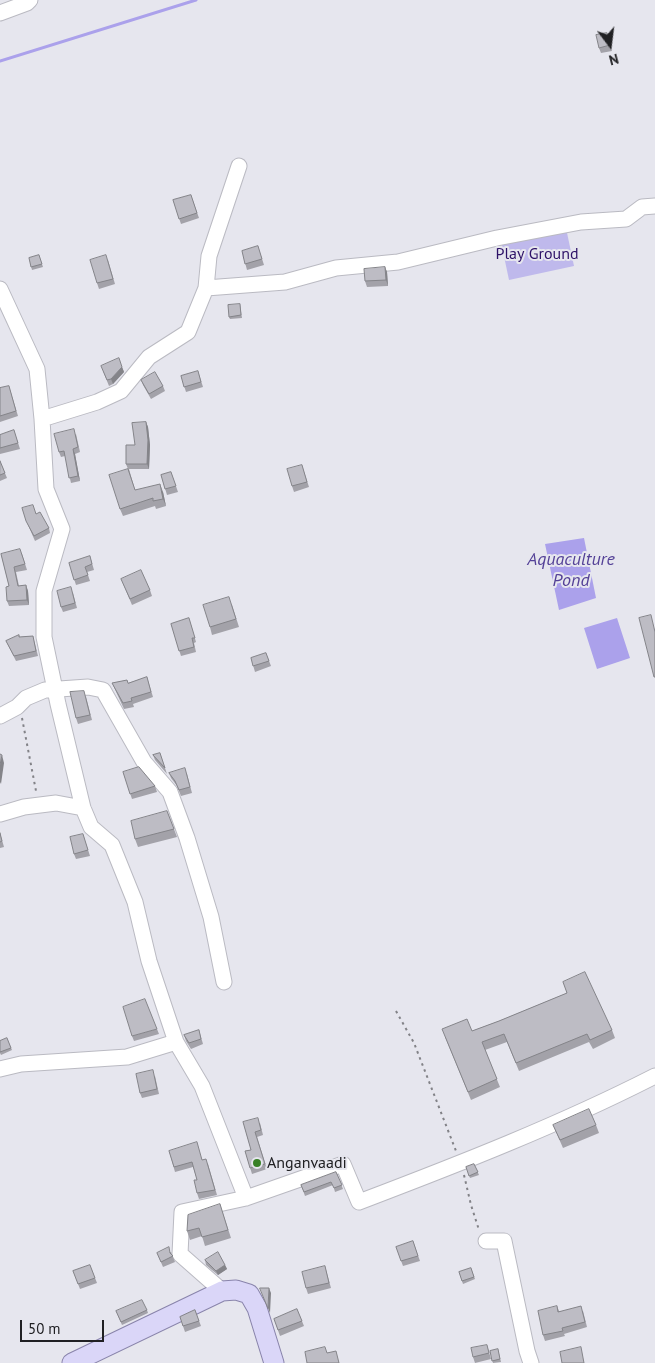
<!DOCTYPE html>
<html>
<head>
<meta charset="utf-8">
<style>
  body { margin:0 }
  #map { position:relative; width:655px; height:1363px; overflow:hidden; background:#e6e6ee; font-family:"PT Sans",sans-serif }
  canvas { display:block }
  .north { position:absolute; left:585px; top:20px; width:50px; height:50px; -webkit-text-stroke:4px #e6e6ee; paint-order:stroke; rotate:165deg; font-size:14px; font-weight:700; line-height:20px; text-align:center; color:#202023 }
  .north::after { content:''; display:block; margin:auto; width:18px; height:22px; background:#202023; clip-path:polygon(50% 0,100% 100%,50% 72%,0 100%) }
  .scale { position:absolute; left:20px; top:1320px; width:84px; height:22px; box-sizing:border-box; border:2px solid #202023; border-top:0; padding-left:6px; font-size:15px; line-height:18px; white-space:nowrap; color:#202023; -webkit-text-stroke:4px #e6e6ee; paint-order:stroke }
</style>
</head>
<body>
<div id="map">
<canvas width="655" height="1363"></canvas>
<div class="north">N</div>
<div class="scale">50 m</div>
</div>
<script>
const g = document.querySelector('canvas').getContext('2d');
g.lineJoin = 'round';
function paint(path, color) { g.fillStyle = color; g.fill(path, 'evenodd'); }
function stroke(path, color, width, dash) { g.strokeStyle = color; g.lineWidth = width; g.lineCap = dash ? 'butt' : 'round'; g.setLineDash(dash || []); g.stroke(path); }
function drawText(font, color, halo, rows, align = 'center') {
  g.font = font + ' "PT Sans",sans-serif'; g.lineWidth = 4; g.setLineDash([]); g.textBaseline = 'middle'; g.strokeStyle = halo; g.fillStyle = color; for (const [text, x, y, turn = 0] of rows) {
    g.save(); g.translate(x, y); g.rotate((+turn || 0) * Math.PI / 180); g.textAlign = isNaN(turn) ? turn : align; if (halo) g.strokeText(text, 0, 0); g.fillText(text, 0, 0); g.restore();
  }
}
const green = new Path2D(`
  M566,228L574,266L509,280L501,242Z`);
const water = new Path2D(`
  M584,538L596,598L559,610L545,544Z
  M617,618L630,658L597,669L584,628Z`);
const stream = new Path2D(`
  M0,61L196,0`);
const path = new Path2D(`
  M22,718L36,791
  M396,1011L414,1043L456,1151
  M464,1175L471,1205L479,1230`);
const minor = new Path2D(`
  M0,13L27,3L30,0
  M206,288L209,256L239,166
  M0,289L37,369L42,419
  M0,716L17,707L26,698L45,690L88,687L103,690L144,762L170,792L187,838L211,917L224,982
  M0,814L24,807L56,803L83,808
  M0,1069L21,1064L127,1057L176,1042
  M246,1198L202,1086L176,1042L149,961L135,902L112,845L91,827L83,808L58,704L44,637V591L62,529L46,489L42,419L97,402L121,391L149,357L188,332L206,288L285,282L336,268L398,262L497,238L581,222L626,219L642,207L655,206
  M486,1241H504L527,1351L531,1363
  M222,1291L180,1254L182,1212L246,1198L343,1164L359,1202C459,1164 559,1125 655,1076`);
const major = new Path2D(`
  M72,1363L222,1291L236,1290L249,1294L257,1308L274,1363`);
const wall = new Path2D(`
  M607,33L612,51L601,53L599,48Z
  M191,195L199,218L181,224L173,200Z
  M258,246L264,265L247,270L242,251Z
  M39,255L43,267L32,270L29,258Z
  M108,260L115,284L99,289L97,283Z
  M385,267L387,272L388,286L367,287L365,281Z
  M240,304L242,318L230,319L229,317Z
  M122,367L124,372L113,384L109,386L103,371Z
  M198,371L203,387L186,392L181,376Z
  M141,380L163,386L165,391L151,399L143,385Z
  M9,386L18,416L0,422V388Z
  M146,422L148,427L150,445L149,469H129L135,490L163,492L166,506L156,509L155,506L123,516L120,509L128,469L126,464Z
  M14,430L20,449L0,454V435Z
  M76,434L80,452L75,454L80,481L71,483L65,456L61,457L59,452Z
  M0,461L7,478L0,481Z
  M302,465L309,487L294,492L292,486Z
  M171,472L178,492L167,495L161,475Z
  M22,508L36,514L49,528L50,533L35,541L28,525Z
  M1,554H22L27,570L16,572L19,586L26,585L28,591L29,605L9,606L7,601L9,586Z
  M90,556L94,570L87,572L90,581L76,585L69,563Z
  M121,579L150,590L152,596L132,605Z
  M73,593L77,608L63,612L61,607Z
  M232,605L239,627L212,635L210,627Z
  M189,618L196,642L194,643L196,652L181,656L171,624Z
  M19,635L20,637L33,636L38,656L16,661L6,641Z
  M266,653L271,666L255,672L251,658Z
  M147,677L153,697L133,704L134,707L124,709L112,683L127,680L128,683Z
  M86,697L92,720L78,724L76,718Z
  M160,753L167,774L155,760L153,755Z
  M123,772L155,786L157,792L132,799Z
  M169,773L187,774L192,793L181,796L177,786L171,778Z
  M167,811L177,837L138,847L135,839Z
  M0,833L4,847L0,848Z
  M83,834L90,856L76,859L74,854Z
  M563,982L612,1030L615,1038L593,1049L589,1042L519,1071L507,1042L485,1050L500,1087L471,1100L445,1037L472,1031L499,1021L567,993Z
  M157,1029L159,1034L134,1041L132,1036Z
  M199,1030L203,1044L191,1049L186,1041L184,1035Z
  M7,1038L12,1050L1,1055L0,1053V1041Z
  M155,1076L159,1094L142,1098L140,1093Z
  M243,1122L260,1123L263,1135L257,1137L267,1169L252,1174L245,1151L251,1150Z
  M553,1125H596L599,1133L563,1148Z
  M169,1151L203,1160L208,1164L217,1195L199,1199L197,1193V1180L193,1167L175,1172Z
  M474,1164L479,1175L470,1178L466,1167Z
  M336,1172L343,1189L335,1192L333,1185L305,1196L301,1185Z
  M220,1204L231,1238L205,1246L202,1236L190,1240L187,1231Z
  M413,1241L420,1261L403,1266L396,1247Z
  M171,1252L175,1262L163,1267L157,1253Z
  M205,1260L225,1265L227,1269L218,1275L206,1265Z
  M90,1265L97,1283L80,1289L73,1271Z
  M325,1266L331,1288L308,1294L306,1288Z
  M471,1268L475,1279L463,1284L459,1272Z
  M557,1306L559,1311H583L587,1327L564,1334L565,1336L545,1341L543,1335Z
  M297,1309L304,1326L280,1336L274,1319Z
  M147,1310L148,1313L122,1325L116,1311Z
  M195,1310L201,1326L185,1332L180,1317Z
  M487,1345L491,1359L475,1363L473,1357Z
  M498,1349L501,1362L493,1363L490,1351Z`);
const shadedWall = new Path2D(`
  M385,267L387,272L388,286L386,280Z
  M122,367L124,372L113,384L111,379Z
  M146,422L148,427L150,445L149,469L147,464Z
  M73,449L75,454L80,481L78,476Z
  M160,484L163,492L166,506L163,499Z
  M26,585L28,591L29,605L27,600Z
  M2,755L4,763L1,784L0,782V765Z
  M225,1265L227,1269L218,1275L216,1271Z
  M269,1288L271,1293L270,1313L268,1308Z`);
const building = new Path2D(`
  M607,33L610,45L599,48L596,35Z
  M191,195L197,213L179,219L173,200Z
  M258,246L262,259L245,264L242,251Z
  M39,255L42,264L31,267L29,258Z
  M106,255L113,279L97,283L90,260Z
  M385,267L386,280L365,281L364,269Z
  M240,304L241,315L229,317L228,305Z
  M119,358L122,367L111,379L107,380L101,366Z
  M198,371L201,382L184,387L181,376Z
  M155,372L163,386L149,394L141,380Z
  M9,386L16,411L0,416V388Z
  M146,422L148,440L147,464H126V445H135L132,423Z
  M74,429L78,447L73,449L78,476L69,478L64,451L59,452L54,434Z
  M14,430L18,443L0,448V435Z
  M0,461L5,473L0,475Z
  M302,465L307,482L292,486L287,469Z
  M128,469L135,490L160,484L163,499L153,501V498L120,509L109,475Z
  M171,472L176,486L165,489L161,475Z
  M33,505L36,514L40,512L49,528L34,536L26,521L22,508Z
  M20,549L25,564L14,567L18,586L26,585L27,600L7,601L6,587L9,586L1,554Z
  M90,556L92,564L85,567L88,575L74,580L69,563Z
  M141,570L150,590L130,599L121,579Z
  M71,587L75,603L61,607L57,591Z
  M229,597L236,619L210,627L203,605Z
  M651,615L655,632V677H654L639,618Z
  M189,618L195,638H192L194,647L179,651L171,624Z
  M19,635V637L33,636L36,651L14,656L6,641Z
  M266,653L269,661L253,666L251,658Z
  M147,677L151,692L131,698L132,701L123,703L112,683L127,680L128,683Z
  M84,691L90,715L76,718L70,692Z
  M160,753L165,768L153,755Z
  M0,754L2,755L0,765Z
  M139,767L155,786L130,794L123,772Z
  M185,768L190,787L179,790L175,781L169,773Z
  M167,811L174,829L135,839L131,821Z
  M0,833L2,841L0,842Z
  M83,834L88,850L74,854L70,837Z
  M585,972L612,1030L590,1040L587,1034L516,1063L504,1034L482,1042L497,1079L468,1092L442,1029L467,1019L472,1031L499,1021L567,993L563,982Z
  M145,999L157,1029L132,1036L123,1007Z
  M199,1030L201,1039L189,1043L184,1035Z
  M7,1038L11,1048L0,1052V1041Z
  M153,1070L157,1089L140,1093L136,1074Z
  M589,1109L596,1125L560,1140L553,1125Z
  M258,1118L261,1130L255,1132L265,1164L250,1168L245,1151L251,1150L243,1122Z
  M197,1142L202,1160L206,1159L215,1190L197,1193L194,1180H197L192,1162L174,1167L169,1151Z
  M474,1164L478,1172L469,1176L466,1167Z
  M336,1172L342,1185L334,1188L331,1182L304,1192L301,1185Z
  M220,1204L228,1230L202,1237L199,1228L187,1231L188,1215Z
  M413,1241L418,1256L401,1261L396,1247Z
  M169,1247L170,1253L173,1256L161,1262L157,1253Z
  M218,1252L225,1265L216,1271L205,1260Z
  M90,1265L95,1278L78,1284L73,1271Z
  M325,1266L329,1283L306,1288L302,1272Z
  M471,1268L474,1277L462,1281L459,1272Z
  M260,1288H269L268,1308Z
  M142,1300L147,1310L121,1322L116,1311Z
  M557,1306L558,1312L581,1306L585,1322L562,1328L563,1331L543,1335L538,1311Z
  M297,1309L302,1321L278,1330L274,1319Z
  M195,1310L199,1321L183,1326L180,1317Z
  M487,1345L489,1353L473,1357L471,1348Z
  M325,1347L327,1353L336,1351L339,1363H307L305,1352Z
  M581,1347L584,1363H562L560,1352Z
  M498,1349L500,1359L492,1361L490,1351Z`);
const markers = [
  [257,1163,5,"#398127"]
];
const parkNames = [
  ["Play Ground",537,254]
];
const poiNames = [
  ["Anganvaadi",267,1163]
];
const waterNames = [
  ["Aquaculture",571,560],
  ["Pond",571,581]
];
paint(green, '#bfb9ec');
paint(water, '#aba1eb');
stroke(stream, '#aba1eb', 3);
stroke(minor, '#babac2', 17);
stroke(major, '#8984ab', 21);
stroke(path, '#828287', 2, [2.5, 4]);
stroke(minor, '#fff', 15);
stroke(major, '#dad6f8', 19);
paint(wall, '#a3a2a9');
paint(shadedWall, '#848489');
paint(building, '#bdbcc4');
stroke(building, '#848489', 1);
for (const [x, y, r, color] of markers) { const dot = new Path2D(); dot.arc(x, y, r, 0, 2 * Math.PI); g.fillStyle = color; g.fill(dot); stroke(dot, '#e6e6ee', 2); }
drawText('16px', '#2e1268', '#e6e6ee', parkNames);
drawText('16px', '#202023', '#e6e6ee', poiNames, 'left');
drawText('italic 18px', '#544197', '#e6e6ee', waterNames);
</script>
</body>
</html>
